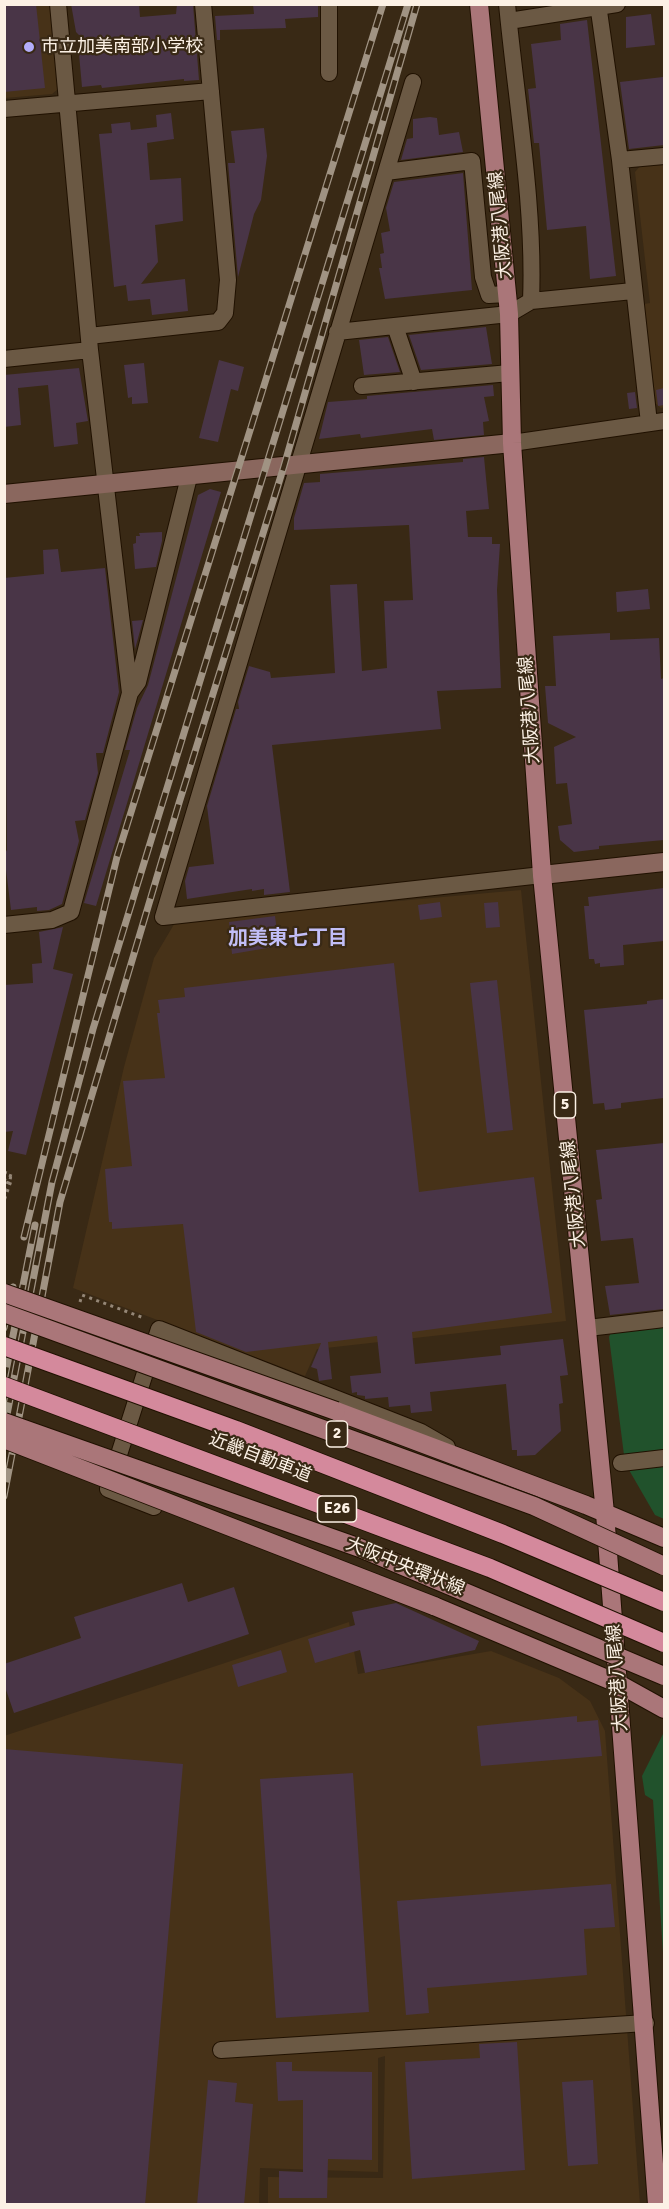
<!DOCTYPE html>
<html>
<head>
<meta charset="utf-8">
<style>
  body { margin:0 }
  #map { position:relative; width:669px; height:2209px; overflow:hidden; background:#392915; font-family:Signika,sans-serif }
  canvas { display:block }
  .frame { position:absolute; inset:0; border:6px solid #fcf1e5; pointer-events:none }
</style>
</head>
<body>
<div id="map">
<canvas width="669" height="2209"></canvas>
<div class="frame"></div>
</div>
<script>
const g = document.querySelector('canvas').getContext('2d');
g.lineJoin = 'round';
function paint(path, color) { g.fillStyle = color; g.fill(path, 'evenodd'); }
function stroke(path, color, width, dash) { g.strokeStyle = color; g.lineWidth = width; g.lineCap = dash ? 'butt' : 'round'; g.setLineDash(dash || []); g.stroke(path); }
function drawText(font, color, halo, rows, align = 'center') {
  g.font = font + ' Signika,"Noto Sans JP",sans-serif'; g.lineWidth = 4.5; g.setLineDash([]); g.textBaseline = 'middle'; g.strokeStyle = halo; g.fillStyle = color; for (const [text, x, y, turn = 0] of rows) {
    g.save(); g.translate(x, y); g.rotate((+turn || 0) * Math.PI / 180); g.textAlign = isNaN(turn) ? turn : align; if (halo) g.strokeText(text, 0, 0); g.fillText(text, 0, 0); g.restore();
  }
}
const built = new Path2D(`
  M5,5H50L58,89L52,94L5,98Z
  M664,163V407L661,408L656,404L644,304L650,303L635,172L641,165Z
  M521,890L566,1321L317,1349L305,1376L73,1288L124,1067L154,958L176,921Z
  M349,1622L358,1674L491,1651L559,1678L590,1701L605,1731L640,2204H268V2177L383,2178L385,2056L378,2058V2172L260,2168L259,2204H5L4,1736Z`);
const green = new Path2D(`
  M664,1326V1519L655,1515L625,1463L609,1337L611,1332Z
  M664,1732V1968L653,1800L645,1795L642,1776Z`);
const building = new Path2D(`
  M4,4H36L45,88L4,92Z
  M71,4H139L140,17L176,14L177,4H193L199,80L184,81V79L102,88L101,85L82,87L79,54L89,45L76,32Z
  M253,4H318V17L285,19L286,28L220,30V40H217L215,16L254,14Z
  M651,14L655,45L626,48V17Z
  M587,20L616,276L590,279L586,226L547,230L539,143H534L528,89L536,88L531,44L561,40L560,24Z
  M663,77L664,145L629,149L620,82Z
  M171,113L174,139L147,143L150,180L181,178L183,221L155,225L158,262L141,284L185,279L188,311L152,315L150,299L128,301L126,285L114,287L99,134L112,133L111,124L130,122L131,130L157,127L156,115Z
  M430,117L437,118L439,135L459,132L463,152L401,160L407,139L413,138V119Z
  M264,128L267,156L261,200L254,214L238,277L228,163H235L231,131Z
  M463,173L472,290L385,299L379,268H382L380,254L384,253L381,233L390,231L386,208L394,182Z
  M486,327L492,364L421,370L409,335Z
  M388,337L400,372L364,375L359,340Z
  M219,360L244,367L238,391L231,389L218,442L199,438Z
  M144,363L148,403L132,404V397L128,398L124,365Z
  M79,368L88,421L76,423L78,444L54,447L48,385L18,388L21,425L4,427V375Z
  M493,385L494,396L484,397L489,421L483,422L484,435L434,440L432,429L361,438L360,434L319,439L328,402L367,399V396Z
  M664,388V405L658,406L656,390Z
  M635,392L637,408L629,409L627,393Z
  M484,457L489,509L466,511L468,537H492V544H500L497,590L501,688L437,691L441,729L272,745L290,892L264,895V889L252,891V889L187,899L185,881L189,867L214,864L207,806L236,709H239L238,702L249,666L270,672L271,678L335,673L330,585L357,584L362,671L387,668L384,601L413,600L409,525L294,530V518L304,483L320,482V474L463,462V459Z
  M210,489L221,492L96,906L84,903L130,750H125L137,708L148,685L198,495Z
  M162,532V541L156,567L135,569L133,544L136,543V536H140L139,533Z
  M58,549L61,572L105,568L119,692L103,753H96L98,773L85,820L75,821L79,841L62,904L49,910L37,911V907L11,910L4,854L7,850L4,578L44,574L43,550Z
  M648,589L650,609L617,612L616,592Z
  M143,620L135,649L132,621Z
  M610,633V640L659,638L661,679L664,678V840L599,846V849L574,852L560,840L558,826L572,824L567,783L556,784L554,747L576,737L548,723L545,686H556L553,636Z
  M664,888V941L623,945L624,965L600,967V963L595,964L594,959H589L584,906H589L588,897Z
  M440,902L442,917L420,920L418,905Z
  M498,902L500,927L486,928L484,903Z
  M275,916L279,946L232,954L229,922Z
  M63,927L53,969L73,974L26,1155L8,1151L13,1131L4,1132V985L33,983L32,964L42,963L39,932Z
  M394,963L419,1192L534,1177L552,1313L412,1332L415,1364L501,1355L500,1346L563,1339L568,1375L560,1376L563,1403L559,1404L561,1431L535,1455L517,1456V1450H512L506,1384L430,1392L432,1411L411,1413L410,1405L389,1407L388,1397L365,1399V1396L357,1395V1392L352,1393L350,1376L381,1373L377,1336L328,1342L332,1379L319,1381L317,1369L311,1367L321,1343L246,1352L196,1332L183,1224L112,1229V1222H109L105,1169L132,1166L123,1081L165,1078L157,1013H160L158,1000L185,997L184,988Z
  M497,980L513,1130L487,1133L470,983Z
  M664,999V1098L621,1103V1108L605,1110L604,1103L593,1104L584,1010L647,1004V1001Z
  M664,1143V1309L610,1315L605,1286L639,1283L633,1238L601,1241L596,1200L602,1199L596,1150Z
  M182,1583L188,1602L234,1587L249,1634L14,1713L4,1684V1664L81,1638L74,1617Z
  M396,1603L479,1641L475,1650L365,1673L360,1650L315,1663L308,1639L355,1625L352,1612Z
  M281,1650L287,1672L238,1687L232,1665Z
  M577,1716V1722L598,1720L602,1756L481,1766L477,1726Z
  M4,1749L183,1764L145,2205H4Z
  M353,1773L369,2012L276,2018L260,1779Z
  M611,1884L615,1927L584,1929L587,1975L427,1988L429,2013L406,2015L397,1901Z
  M517,2042L525,2170L412,2179L405,2062L480,2058L479,2044Z
  M276,2062H292V2071L372,2072V2160L328,2159L327,2198H279V2171L303,2172V2100L278,2101Z
  M208,2080L237,2083L235,2102L253,2104L244,2205H197Z
  M593,2080L598,2164L568,2166L562,2082Z`);
const path = new Path2D(`
  M4,1172L11,1174L4,1192
  M80,1302L82,1295L144,1318`);
const street = new Path2D(`
  M58,4L90,350L130,693
  M329,4V73
  M507,4C516,100 535,206 531,301
  M598,4L620,160L649,423
  M509,21L617,4
  M413,82L163,917L542,875
  M4,109L211,91
  M620,160L664,156
  M386,172L472,161L483,277L489,295L507,294
  M395,326L414,382
  M337,332L509,314L531,301L633,291
  M89,336L218,322L225,313L228,280L203,4
  M4,359L90,350
  M362,386L510,373
  M512,443L664,421
  M4,925L52,920L71,912L130,693L138,682L189,477
  M588,1328L664,1319
  M621,1463L664,1458
  M154,1507L108,1489L159,1329L421,1432L447,1447
  M221,2050L646,2023`);
const secondary = new Path2D(`
  M4,494L512,443
  M542,875L664,862`);
const primary = new Path2D(`
  M479,4L509,314L512,443L542,875L605,1513L657,2204
  M336,1411L586,1505L664,1538
  M434,1606L619,1684L664,1709`);
const rail = new Path2D(`
  M24,1237L117,857L383,4
  M4,1328L13,1287
  M4,1381L35,1225
  M4,1430L52,1182L93,1029L408,4
  M4,1496L60,1202L179,803L284,466L417,4`);
const pathBridge = new Path2D(`
  M4,1181L6,1177L12,1178L4,1201`);
const primaryBridge = new Path2D(`
  M4,1293L336,1411
  M4,1313L534,1506L664,1566
  M4,1422L360,1548L664,1676
  M4,1439L434,1606`);
const highwayBridge = new Path2D(`
  M4,1346L236,1430L503,1534L664,1602
  M4,1386L490,1568L664,1643`);
const markers = [
  [29,47,6,"#b3adf9"]
];
const shields = [
  [565,1105,21],
  [337,1434,21],
  [337,1509,39]
];
const shieldNames = [
  ["5",565,1105],
  ["2",337,1434],
  ["E26",337,1509]
];
const poiNames = [
  ["市立加美南部小学校",41,47]
];
const streetNames = [
  ["大阪港八尾線",501,225,-95],
  ["大阪港八尾線",530,710,-94],
  ["大阪港八尾線",574,1194,-96],
  ["近畿自動車道",260,1458,21],
  ["大阪中央環状線",405,1567,22],
  ["大阪港八尾線",618,1678,-94]
];
const neighbourhoodNames = [
  ["加美東七丁目",288,939]
];
paint(built, '#473218');
paint(green, '#21522c');
paint(building, '#493547');
stroke(street, '#201101', 18);
stroke(secondary, '#201101', 20);
stroke(primary, '#201101', 20);
stroke(path, '#958777', 3, [3, 4.5]);
stroke(street, '#6b5944', 16);
stroke(secondary, '#8a675e', 18);
stroke(primary, '#aa7679', 18);
stroke(rail, '#a09383', 7);
stroke(rail, '#392915', 4.5, [14]);
stroke(primaryBridge, '#201101', 20, []);
stroke(highwayBridge, '#201101', 20, []);
stroke(pathBridge, '#958777', 3, [3, 4.5]);
stroke(primaryBridge, '#aa7679', 18);
stroke(highwayBridge, '#d4899c', 18);
for (const [x, y, r, color] of markers) { const dot = new Path2D(); dot.arc(x, y, r, 0, 2 * Math.PI); g.fillStyle = color; g.fill(dot); stroke(dot, '#392915', 2); }
for (const [x, y, w] of shields) { const box = new Path2D(); box.roundRect(x - w / 2, y - 13, w, 26, 4.5); g.fillStyle = '#392915'; g.fill(box); stroke(box, '#fcf1e5', 1.5); }
drawText('bold 16px', '#fcf1e5', null, shieldNames);
drawText('18px', '#fcf1e5', '#392915', poiNames, 'left');
drawText('18px', '#fcf1e5', '#392915', streetNames);
drawText('bold 20px', '#c2bef7', '#392915', neighbourhoodNames);
</script>
</body>
</html>
